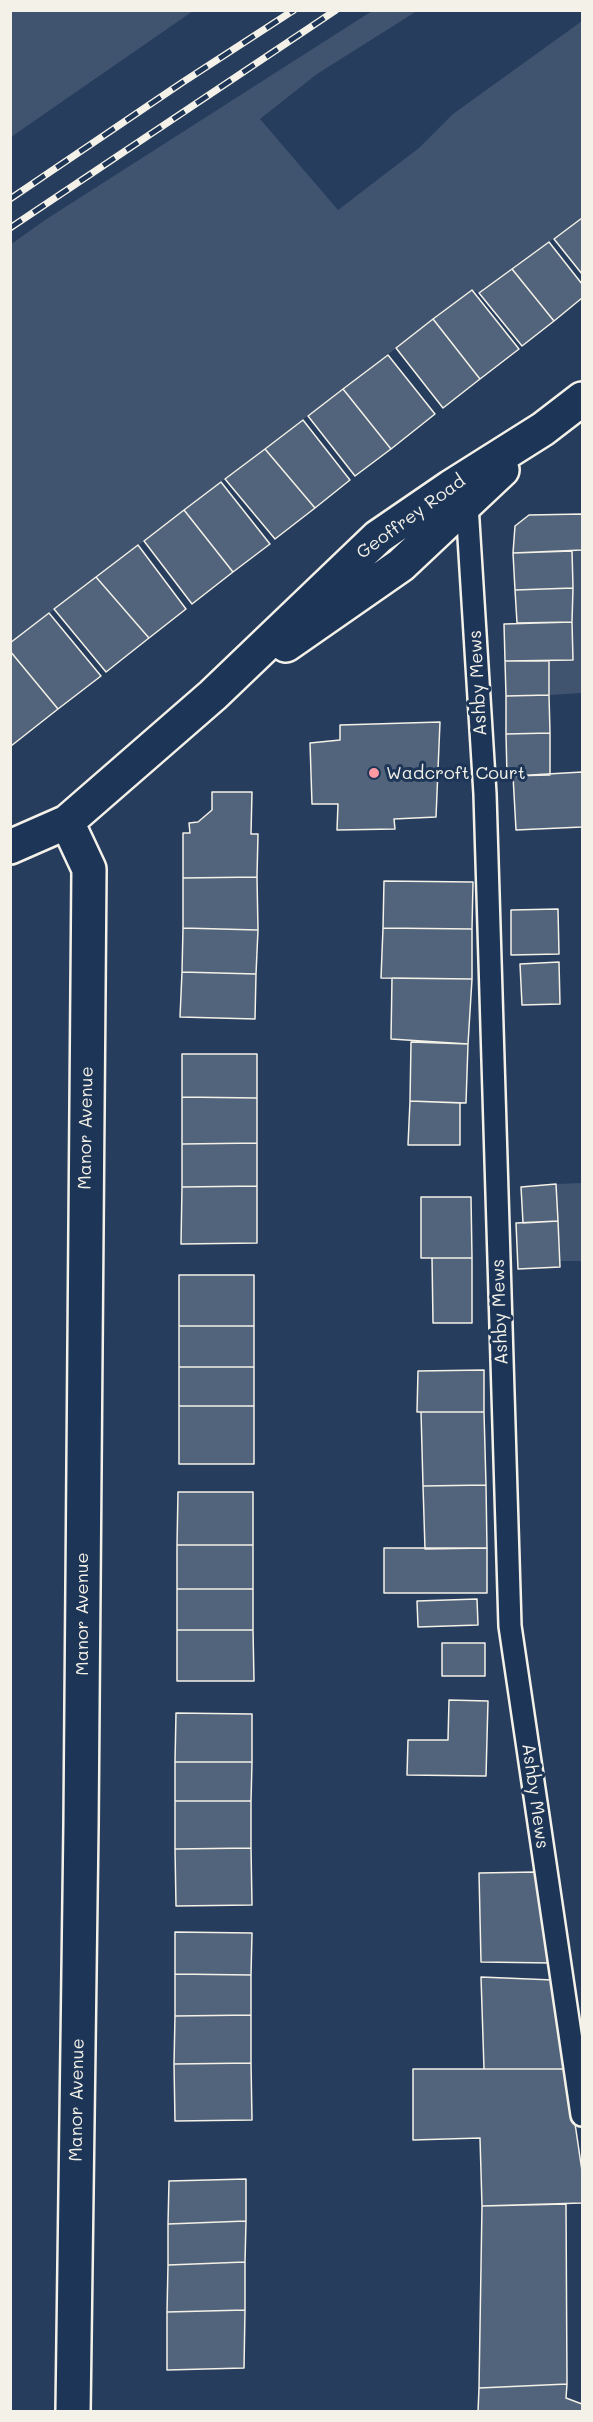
<!DOCTYPE html>
<html>
<head>
<meta charset="utf-8">
<style>
  body { margin:0 }
  #map { position:relative; width:593px; height:2422px; overflow:hidden; background:#263d5d; font-family:Mali,sans-serif }
  canvas { display:block }
  .frame { position:absolute; inset:0; border:12px solid #f4f1e8; pointer-events:none }
</style>
</head>
<body>
<div id="map">
<canvas width="593" height="2422"></canvas>
<div class="frame"></div>
</div>
<script>
const g = document.querySelector('canvas').getContext('2d');
g.lineJoin = 'round';
function paint(path, color) { g.fillStyle = color; g.fill(path, 'evenodd'); }
function stroke(path, color, width, dash) { g.strokeStyle = color; g.lineWidth = width; g.lineCap = dash ? 'butt' : 'round'; g.setLineDash(dash || []); g.stroke(path); }
function drawText(font, color, halo, rows, align = 'center') {
  g.font = font + ' Mali,sans-serif'; g.lineWidth = 6; g.setLineDash([]); g.textBaseline = 'middle'; g.strokeStyle = halo; g.fillStyle = color; for (const [text, x, y, turn = 0] of rows) {
    g.save(); g.translate(x, y); g.rotate((+turn || 0) * Math.PI / 180); g.textAlign = isNaN(turn) ? turn : align; if (halo) g.strokeText(text, 0, 0); g.fillText(text, 0, 0); g.restore();
  }
}
const green = new Path2D(`
  M11,10H193V11L11,137Z
  M372,11H417L317,74L260,119L338,210L419,148L453,114L582,21V218L479,293L472,290L11,643L10,245L45,220Z
  M582,550V693L549,695V661L573,660L572,551Z
  M582,1183V1261H560L556,1184Z`);
const building = new Path2D(`
  M582,218V274L554,239Z
  M549,242L582,284V298L554,321L512,269Z
  M512,269L554,321L522,346L479,293Z
  M472,290L519,349L480,379L433,319Z
  M433,319L480,379L443,408L396,348Z
  M388,355L435,414L391,449L343,389Z
  M343,389L391,449L355,476L308,416Z
  M303,420L350,480L315,508L265,449Z
  M265,449L315,508L275,539L225,479Z
  M221,482L270,544L233,572L184,510Z
  M184,510L233,572L192,604L144,541Z
  M582,514V550L513,553L515,526L529,515Z
  M138,545L186,609L149,638L96,577Z
  M572,551L573,588L515,590L513,553Z
  M96,577L149,638L106,672L54,609Z
  M573,588L572,622L517,623L515,590Z
  M49,613L101,676L58,709L10,651V643Z
  M572,622L573,660L505,661L504,624Z
  M10,651L58,709L11,746L10,745Z
  M505,661H549V695L506,696Z
  M549,695L550,733L506,734V696Z
  M440,722L436,817L394,819L395,829L337,830L338,804H312L310,743L340,740V725Z
  M550,733V775L507,776L506,734Z
  M582,772V827L516,830L513,776Z
  M212,792H252L251,834H258L257,877L183,878V833H190L189,823L198,822L212,810Z
  M257,877L258,930L183,928V878Z
  M384,881L473,882L472,929L383,928Z
  M558,909L559,954L511,955V910Z
  M183,928L258,930L256,974L182,972Z
  M383,928L472,929V979L381,978Z
  M559,962L560,1004L522,1005L520,964Z
  M182,972L256,974L255,1019L180,1017Z
  M392,978L472,979L468,1044L391,1039Z
  M411,1042L468,1044L466,1103L410,1101Z
  M182,1054H257V1098L182,1097Z
  M182,1097L257,1098V1143L182,1144Z
  M410,1101L460,1103V1145H408Z
  M257,1143V1186L182,1187V1144Z
  M556,1184L558,1221L523,1223L521,1187Z
  M257,1186V1243L181,1244L182,1187Z
  M421,1197H471L472,1258H421Z
  M558,1221L560,1267L518,1269L516,1223Z
  M432,1258H472V1323H433Z
  M179,1275H254V1326H179Z
  M179,1326H254V1367H179Z
  M179,1367H254V1406H179Z
  M484,1370V1412H417L418,1371Z
  M179,1406H254V1464H179Z
  M421,1412H484L486,1485L423,1486Z
  M486,1485L487,1548L425,1549L423,1486Z
  M178,1492H253V1545H177Z
  M177,1545H253V1589H177Z
  M384,1548H487V1593H384Z
  M177,1589H253V1630H177Z
  M477,1599L478,1625L418,1627L417,1601Z
  M177,1630H253L254,1681H177Z
  M442,1643H485V1676H442Z
  M449,1700L488,1701L486,1776L407,1775L408,1740H448Z
  M176,1713L252,1714V1762H175Z
  M175,1762H252L251,1801H175Z
  M175,1801H251V1848L175,1849Z
  M251,1848L252,1905L176,1906L175,1849Z
  M535,1872L552,1963L481,1962L479,1873Z
  M175,1932L252,1933L251,1975L175,1974Z
  M175,1974L251,1975V2015L175,2016Z
  M481,1977L553,1980L567,2069H484Z
  M251,2015V2063L174,2064L175,2016Z
  M251,2063L252,2120L175,2121L174,2064Z
  M413,2069H567L582,2171V2203L482,2206L480,2138L413,2140Z
  M246,2179V2221L168,2224L169,2181Z
  M566,2204L567,2384L479,2388L482,2206Z
  M246,2221L245,2262L168,2265V2224Z
  M245,2262V2310L167,2312L168,2265Z
  M245,2310L244,2368L167,2370V2312Z
  M567,2384L566,2398L582,2404V2412H478L479,2388Z`);
const service = new Path2D(`
  M467,505L485,794L510,1626L582,2115`);
const minor = new Path2D(`
  M286,645L401,565L502,470
  M67,822L89,869L81,1825L73,2412
  M10,847L67,822L213,695L378,537L451,487L543,429L582,399`);
const rail = new Path2D(`
  M10,199L183,82L294,10
  M10,228L336,10`);
const markers = [
  [374,773,6,"#ff9aa2"]
];
const streetNames = [
  ["Geoffrey Road",411,517,-36],
  ["Ashby Mews",478,683,-93],
  ["Manor Avenue",86,1128,-89],
  ["Ashby Mews",500,1312,-92],
  ["Manor Avenue",82,1614,-90],
  ["Ashby Mews",535,1796,82],
  ["Manor Avenue",77,2100,-89]
];
const poiNames = [
  ["Wadcroft Court",386,773]
];
paint(green, '#40546f');
paint(building, '#52647b');
stroke(building, '#f4f1e8', 1.5);
stroke(service, '#f4f1e8', 26);
stroke(minor, '#f4f1e8', 38);
stroke(service, '#1d3557', 21);
stroke(minor, '#1d3557', 33);
stroke(rail, '#f4f1e8', 7);
stroke(rail, '#1d3557', 4.5, [14]);
for (const [x, y, r, color] of markers) { const dot = new Path2D(); dot.arc(x, y, r, 0, 2 * Math.PI); g.fillStyle = color; g.fill(dot); stroke(dot, '#1d3557', 2); }
drawText('18px', '#f4f1e8', '#1d3557', streetNames);
drawText('18px', '#f4f1e8', '#1d3557', poiNames, 'left');
</script>
</body>
</html>
